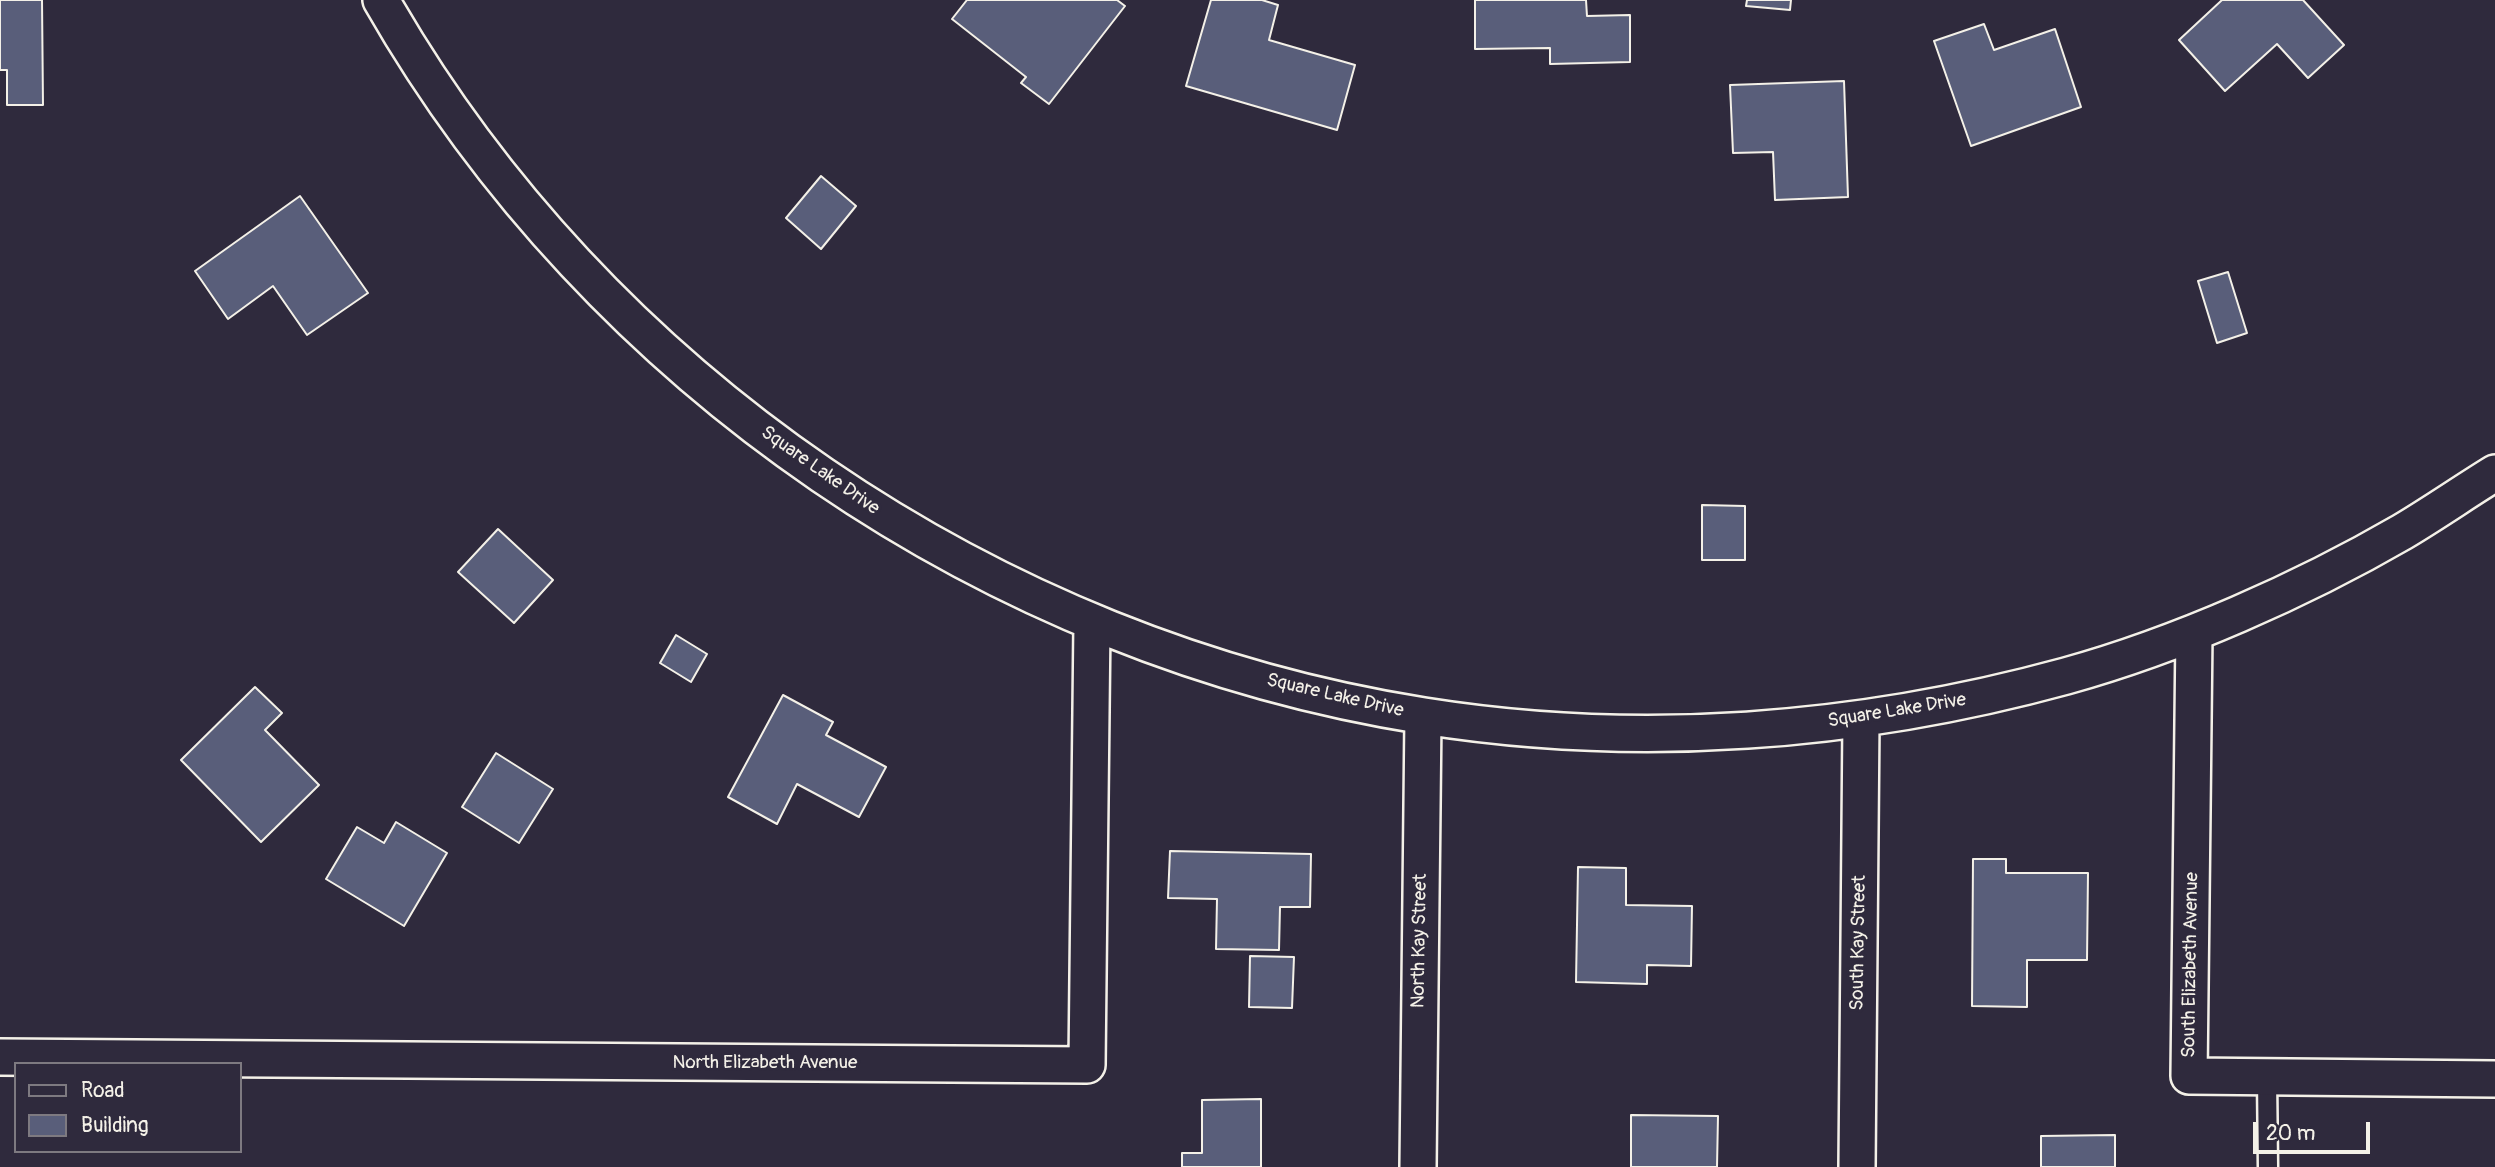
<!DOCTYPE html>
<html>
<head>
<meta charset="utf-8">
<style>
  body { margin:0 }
  #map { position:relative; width:2495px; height:1167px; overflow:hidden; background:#2f2a3d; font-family:Pangolin,sans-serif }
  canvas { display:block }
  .legend { position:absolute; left:14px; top:1062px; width:228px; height:91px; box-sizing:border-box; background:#2f2a3d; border:2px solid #7e7a81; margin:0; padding:9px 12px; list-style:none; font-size:21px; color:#f4f1e8 }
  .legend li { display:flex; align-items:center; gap:14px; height:35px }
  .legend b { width:35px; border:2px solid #7e7a81 }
  .scale { position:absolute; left:2253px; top:1122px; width:117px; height:32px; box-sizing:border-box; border:4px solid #f4f1e8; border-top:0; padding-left:9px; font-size:21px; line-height:24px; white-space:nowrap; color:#f4f1e8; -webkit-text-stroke:5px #2f2a3d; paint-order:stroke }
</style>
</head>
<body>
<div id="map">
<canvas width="2495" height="1167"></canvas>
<ul class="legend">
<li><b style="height:9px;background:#2f2a3d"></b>Road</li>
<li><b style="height:19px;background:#595e7a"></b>Building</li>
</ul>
<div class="scale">20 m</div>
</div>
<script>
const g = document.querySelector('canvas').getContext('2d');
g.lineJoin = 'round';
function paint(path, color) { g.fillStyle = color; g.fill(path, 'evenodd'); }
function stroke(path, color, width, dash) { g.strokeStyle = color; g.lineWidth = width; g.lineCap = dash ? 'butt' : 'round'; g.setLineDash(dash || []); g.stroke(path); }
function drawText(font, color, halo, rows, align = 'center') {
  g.font = font + ' Pangolin,sans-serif'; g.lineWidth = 6; g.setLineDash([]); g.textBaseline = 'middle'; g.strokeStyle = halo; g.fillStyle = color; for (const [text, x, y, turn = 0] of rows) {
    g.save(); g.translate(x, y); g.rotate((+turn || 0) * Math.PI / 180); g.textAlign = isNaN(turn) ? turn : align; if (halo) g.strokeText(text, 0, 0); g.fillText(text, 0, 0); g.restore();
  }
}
const building = new Path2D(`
  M0,0H42L43,105H7V70H0Z
  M967,0H1117L1125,6L1049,104L1021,83L1026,77L952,19Z
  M1211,0H1262L1278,5L1269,40L1355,65L1337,130L1186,86Z
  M1475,0H1586L1587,16L1630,15V62L1550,64V48L1475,49Z
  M1747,0H1791L1790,10L1746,6Z
  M2222,0H2303L2344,45L2308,78L2277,44L2225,91L2179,40Z
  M1984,24L1994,50L2055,29L2081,107L1971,146L1934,41Z
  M1844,81L1848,197L1775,200L1773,152L1733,153L1730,85Z
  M821,176L856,206L821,249L786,218Z
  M300,196L368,293L307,335L273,286L228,319L195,271Z
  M2228,272L2247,333L2217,343L2198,281Z
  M1702,505L1745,506V560H1702Z
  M498,529L553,580L514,623L458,572Z
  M676,635L707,654L691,682L660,663Z
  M255,687L282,713L265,730L319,785L261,842L181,760Z
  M783,695L833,722L826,735L886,767L859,817L797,784L777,824L728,797Z
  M496,753L553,789L519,843L462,807Z
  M396,822L447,853L404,926L326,879L357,827L384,843Z
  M1170,851L1311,854L1310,907H1280L1279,950L1216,949L1217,899L1168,898Z
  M1973,859H2006V873H2088L2087,960H2027V1007L1972,1006Z
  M1578,867L1626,868V905L1692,906L1691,966L1647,965V984L1576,982Z
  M1250,956L1294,957L1292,1008L1249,1007Z
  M1261,1099V1167H1182V1153H1202V1100Z
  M1631,1115L1718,1116L1717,1167H1631Z
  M2115,1135V1167H2041V1136Z`);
const lane = new Path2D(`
  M2267,1077L2268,1167`);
const street = new Path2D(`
  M381,0C598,380 993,648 1424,716C1638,750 1858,733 2066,676C2178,645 2302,590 2402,532C2434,513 2464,492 2495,473
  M2194,633L2189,1076L2495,1079
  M0,1057L1087,1065L1092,622
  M1418,1167L1423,716
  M1857,1167L1861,720`);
const streetNames = [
  ["Square Lake Drive",820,471,35],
  ["Square Lake Drive",1335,696,13],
  ["Square Lake Drive",1897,711,-9],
  ["North Kay Street",1420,941,-89],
  ["South Kay Street",1859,943,-89],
  ["South Elizabeth Avenue",2191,965,-89],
  ["North Elizabeth Avenue",765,1063]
];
paint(building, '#595e7a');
stroke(building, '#f4f1e8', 2);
stroke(lane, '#f4f1e8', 23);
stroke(street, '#f4f1e8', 40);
stroke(lane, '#2f2a3d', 18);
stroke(street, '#2f2a3d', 35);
drawText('19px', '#f4f1e8', '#2f2a3d', streetNames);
</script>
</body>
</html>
